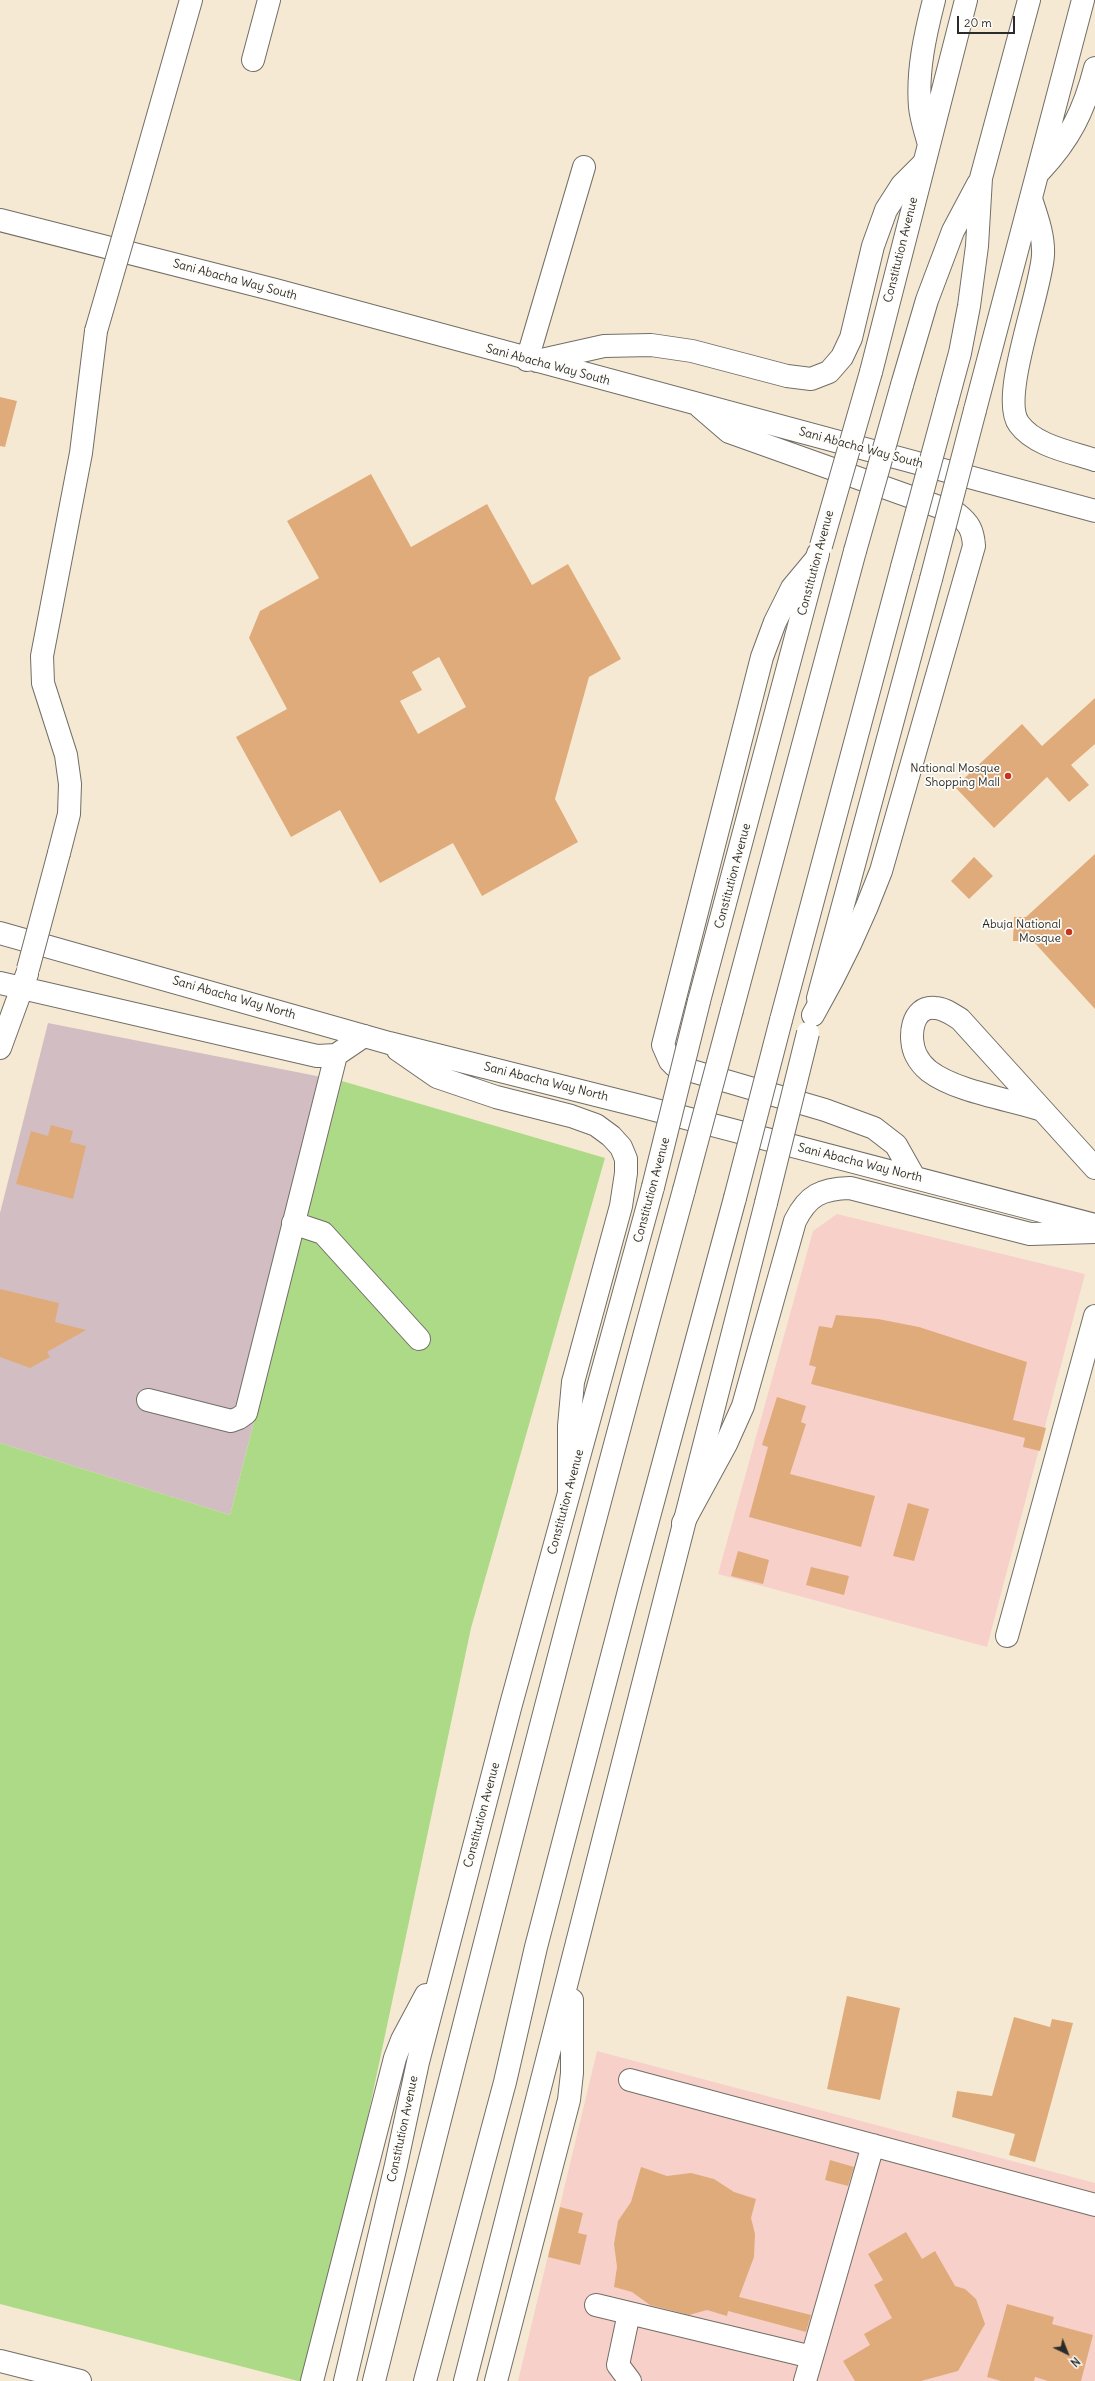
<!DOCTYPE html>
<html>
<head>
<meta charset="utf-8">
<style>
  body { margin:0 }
  #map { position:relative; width:1095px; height:2381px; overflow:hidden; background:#f6e9d3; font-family:Delius,sans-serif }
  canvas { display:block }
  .north { position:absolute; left:1047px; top:2333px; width:40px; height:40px; -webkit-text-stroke:3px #fdfcf7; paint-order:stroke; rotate:137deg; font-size:11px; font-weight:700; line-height:16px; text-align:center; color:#2b2b2b }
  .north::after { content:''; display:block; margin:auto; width:14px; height:18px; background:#2b2b2b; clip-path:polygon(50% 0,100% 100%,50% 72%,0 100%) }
  .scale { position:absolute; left:957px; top:16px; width:58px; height:18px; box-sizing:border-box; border:2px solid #2b2b2b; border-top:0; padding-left:5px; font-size:12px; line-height:14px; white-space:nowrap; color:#2b2b2b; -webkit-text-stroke:3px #fdfcf7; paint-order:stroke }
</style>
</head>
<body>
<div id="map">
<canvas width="1095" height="2381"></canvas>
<div class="north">N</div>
<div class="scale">20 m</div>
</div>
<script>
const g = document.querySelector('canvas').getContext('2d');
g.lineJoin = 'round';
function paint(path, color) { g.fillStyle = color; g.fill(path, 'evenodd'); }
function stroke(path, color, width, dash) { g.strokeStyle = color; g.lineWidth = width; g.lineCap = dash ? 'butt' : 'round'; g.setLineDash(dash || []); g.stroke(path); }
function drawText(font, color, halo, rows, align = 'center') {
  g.font = font + ' Delius,sans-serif'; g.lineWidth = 3.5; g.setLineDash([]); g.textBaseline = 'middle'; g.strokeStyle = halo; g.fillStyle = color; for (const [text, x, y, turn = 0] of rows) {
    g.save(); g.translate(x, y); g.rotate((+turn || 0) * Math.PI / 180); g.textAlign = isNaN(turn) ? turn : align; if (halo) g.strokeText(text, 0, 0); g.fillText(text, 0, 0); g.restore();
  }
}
const built = new Path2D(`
  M837,1214L1085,1274L987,1647L718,1574L813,1231Z
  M597,2051L1095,2183V2381H518Z`);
const industrial = new Path2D(`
  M48,1023L342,1081L230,1515L0,1443V1213Z`);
const green = new Path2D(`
  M342,1081L605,1158L471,1628L312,2381H298L0,2304V1443L230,1515Z`);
const building = new Path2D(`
  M0,397L17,401L5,447L0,446Z
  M371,474L411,547L487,504L532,585L568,564L621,659L589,677L555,799L578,842L482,896L453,843L380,883L340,810L291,837L236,737L287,709L249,638L260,611L319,578L287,521ZM439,657L466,707L418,734L400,701L422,690L412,672Z
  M1095,698V744L1071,765L1089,785L1069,802L1047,777L994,828L955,787L1022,724L1042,746Z
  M1095,854V1009L1033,941H1013L1014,917H1026Z
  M974,857L993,876L969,899L951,881Z
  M51,1125L73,1131L70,1142L86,1146L73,1199L16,1184L31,1131L48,1136Z
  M0,1289L59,1303L55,1322L86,1330L47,1352L50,1357L30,1368L0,1357Z
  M836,1315L878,1319L919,1327L1027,1362L1013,1420L1046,1428L1040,1451L1023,1447L1025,1438L811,1384L816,1367L809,1365L819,1326L832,1328Z
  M777,1397L806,1406L801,1422L806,1424L790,1474L875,1496L861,1547L749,1517L768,1447L762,1445Z
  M908,1503L929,1509L914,1561L893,1556Z
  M738,1551L769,1560L763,1584L731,1576Z
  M811,1567L849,1576L844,1595L806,1585Z
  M847,1996L900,2008L880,2100L827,2089Z
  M1014,2017L1050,2027L1052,2019L1073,2023L1035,2162L1009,2155L1015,2134L952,2117L957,2091L992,2096Z
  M830,2160L854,2167L848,2186L825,2180Z
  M641,2167L667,2176L691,2173L714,2179L734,2192L756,2199L751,2218L755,2234L754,2257L739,2297L811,2315L806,2332L728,2311L727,2316L707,2310L689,2315L650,2305L632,2292L614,2287L617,2267L614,2244L618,2221L631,2202Z
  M560,2207L583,2213L578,2233L587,2235L580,2265L548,2257Z
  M906,2232L922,2259L935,2251L955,2286L965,2289L976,2299L985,2324L958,2371L921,2381H855L843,2361L870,2345L864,2334L892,2318L874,2285L883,2280L868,2254Z
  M1007,2304L1054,2317L1052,2324L1093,2335L1081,2381H1048L1035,2377L1034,2381H1001L987,2377Z`);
const minor = new Path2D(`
  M253,60L269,0
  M134,200L191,0
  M527,360L584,167
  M59,853L69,814L70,784L66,755L43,683L42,656L81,453L96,331
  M0,983L317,1056L336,1055L364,1036
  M0,1048L27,974
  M1039,1109C1007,1099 955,1091 929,1071C924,1067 919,1061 916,1055C908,1039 911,1005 935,1008C944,1008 953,1015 960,1019L1095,1168
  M293,1223L323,1233L419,1339
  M148,1400L231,1421L239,1418L246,1413L336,1055
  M1007,1636L1095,1316
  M630,2080L1095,2205
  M596,2305L812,2357L873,2145
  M629,2313L618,2365L630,2381
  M805,2381L812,2357`);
const major = new Path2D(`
  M928,141C925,130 921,118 920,107C917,71 925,35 934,0
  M1040,171C1070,139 1084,111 1095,68
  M871,372L966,0
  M902,385L927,300L953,231L978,184
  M947,401L960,353L969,306L977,246L981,178L1029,0
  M975,410L1083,0
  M818,998L931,579
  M699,1001L818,554
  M732,1010L855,551
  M781,1020L902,567
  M0,2361L80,2381
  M312,2381L395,2058L402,2040L426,1995
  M345,2381L396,2165L418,2062L510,1708L653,1187
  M374,2381C474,1983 575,1586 684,1190
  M425,2381L505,2082L536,1947L630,1587L735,1198
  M465,2381L766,1203
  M496,2381L569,2100L572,2073V2000`);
const highway = new Path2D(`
  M1031,199C1037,217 1044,236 1043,255C1041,292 999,398 1019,424C1035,446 1071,452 1095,460
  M0,220L275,290L1095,511
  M537,361L604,346L651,345L692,351L787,376L811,379L829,372L842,357L851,338L873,246L886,210L902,185L923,164
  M700,407L729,432L956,513C969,523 973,530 974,546L881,871C862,922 840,968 813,1015
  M817,558L792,588L775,622L762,657L663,1045L670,1061L675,1066L825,1110L874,1128L896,1145L914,1177
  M0,933L389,1043L640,1106L1095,1225
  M398,1050L437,1077L496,1097L571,1116L596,1125L611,1136L621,1147L626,1159V1173L621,1206L573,1382L569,1426V1490
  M683,1523L726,1444L743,1406L795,1221C808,1195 821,1189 850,1188L1030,1234L1095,1232`);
const minorBridge = new Path2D(`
  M96,331L134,200
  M28,969L59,853`);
const majorBridge = new Path2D(`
  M821,546L871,372
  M855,551L902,385
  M902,567L947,401
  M931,579L975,410
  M653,1187L699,1001
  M684,1190L732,1010
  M735,1198L781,1020
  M766,1203L808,1033`);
const markers = [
  [1008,776,4,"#c8321e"],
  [1069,932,4,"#c8321e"]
];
const streetNames = [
  ["Constitution Avenue",901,250,-76],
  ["Sani Abacha Way South",235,280,15],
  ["Sani Abacha Way South",548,365,15],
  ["Sani Abacha Way South",861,448,15],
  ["Constitution Avenue",816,563,-75],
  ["Constitution Avenue",733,876,-75],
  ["Sani Abacha Way North",234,998,16],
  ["Sani Abacha Way North",546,1082,14],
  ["Sani Abacha Way North",860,1163,14],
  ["Constitution Avenue",652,1190,-75],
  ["Constitution Avenue",566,1502,-75],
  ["Constitution Avenue",482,1815,-75],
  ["Constitution Avenue",403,2129,-78]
];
const poiNames = [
  ["National Mosque",1000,769],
  ["Shopping Mall",1000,783],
  ["Abuja National",1061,925],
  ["Mosque",1061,939]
];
paint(built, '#f7d0ca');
paint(industrial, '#d2bec2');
paint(green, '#adda86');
paint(building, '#e0ab7a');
stroke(minor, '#726e66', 24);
stroke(major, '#726e66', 24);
stroke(highway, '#726e66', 24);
stroke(minor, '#fff', 22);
stroke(major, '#fff', 22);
stroke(highway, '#fff', 22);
stroke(minorBridge, '#726e66', 24, []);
stroke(majorBridge, '#726e66', 24, []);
stroke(minorBridge, '#fff', 22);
stroke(majorBridge, '#fff', 22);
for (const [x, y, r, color] of markers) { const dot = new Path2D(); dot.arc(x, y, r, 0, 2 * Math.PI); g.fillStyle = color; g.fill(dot); stroke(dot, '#fdfcf7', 1.5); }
drawText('12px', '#2b2b2b', '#fdfcf7', streetNames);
drawText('12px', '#2b2b2b', '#fdfcf7', poiNames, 'right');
</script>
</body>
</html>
